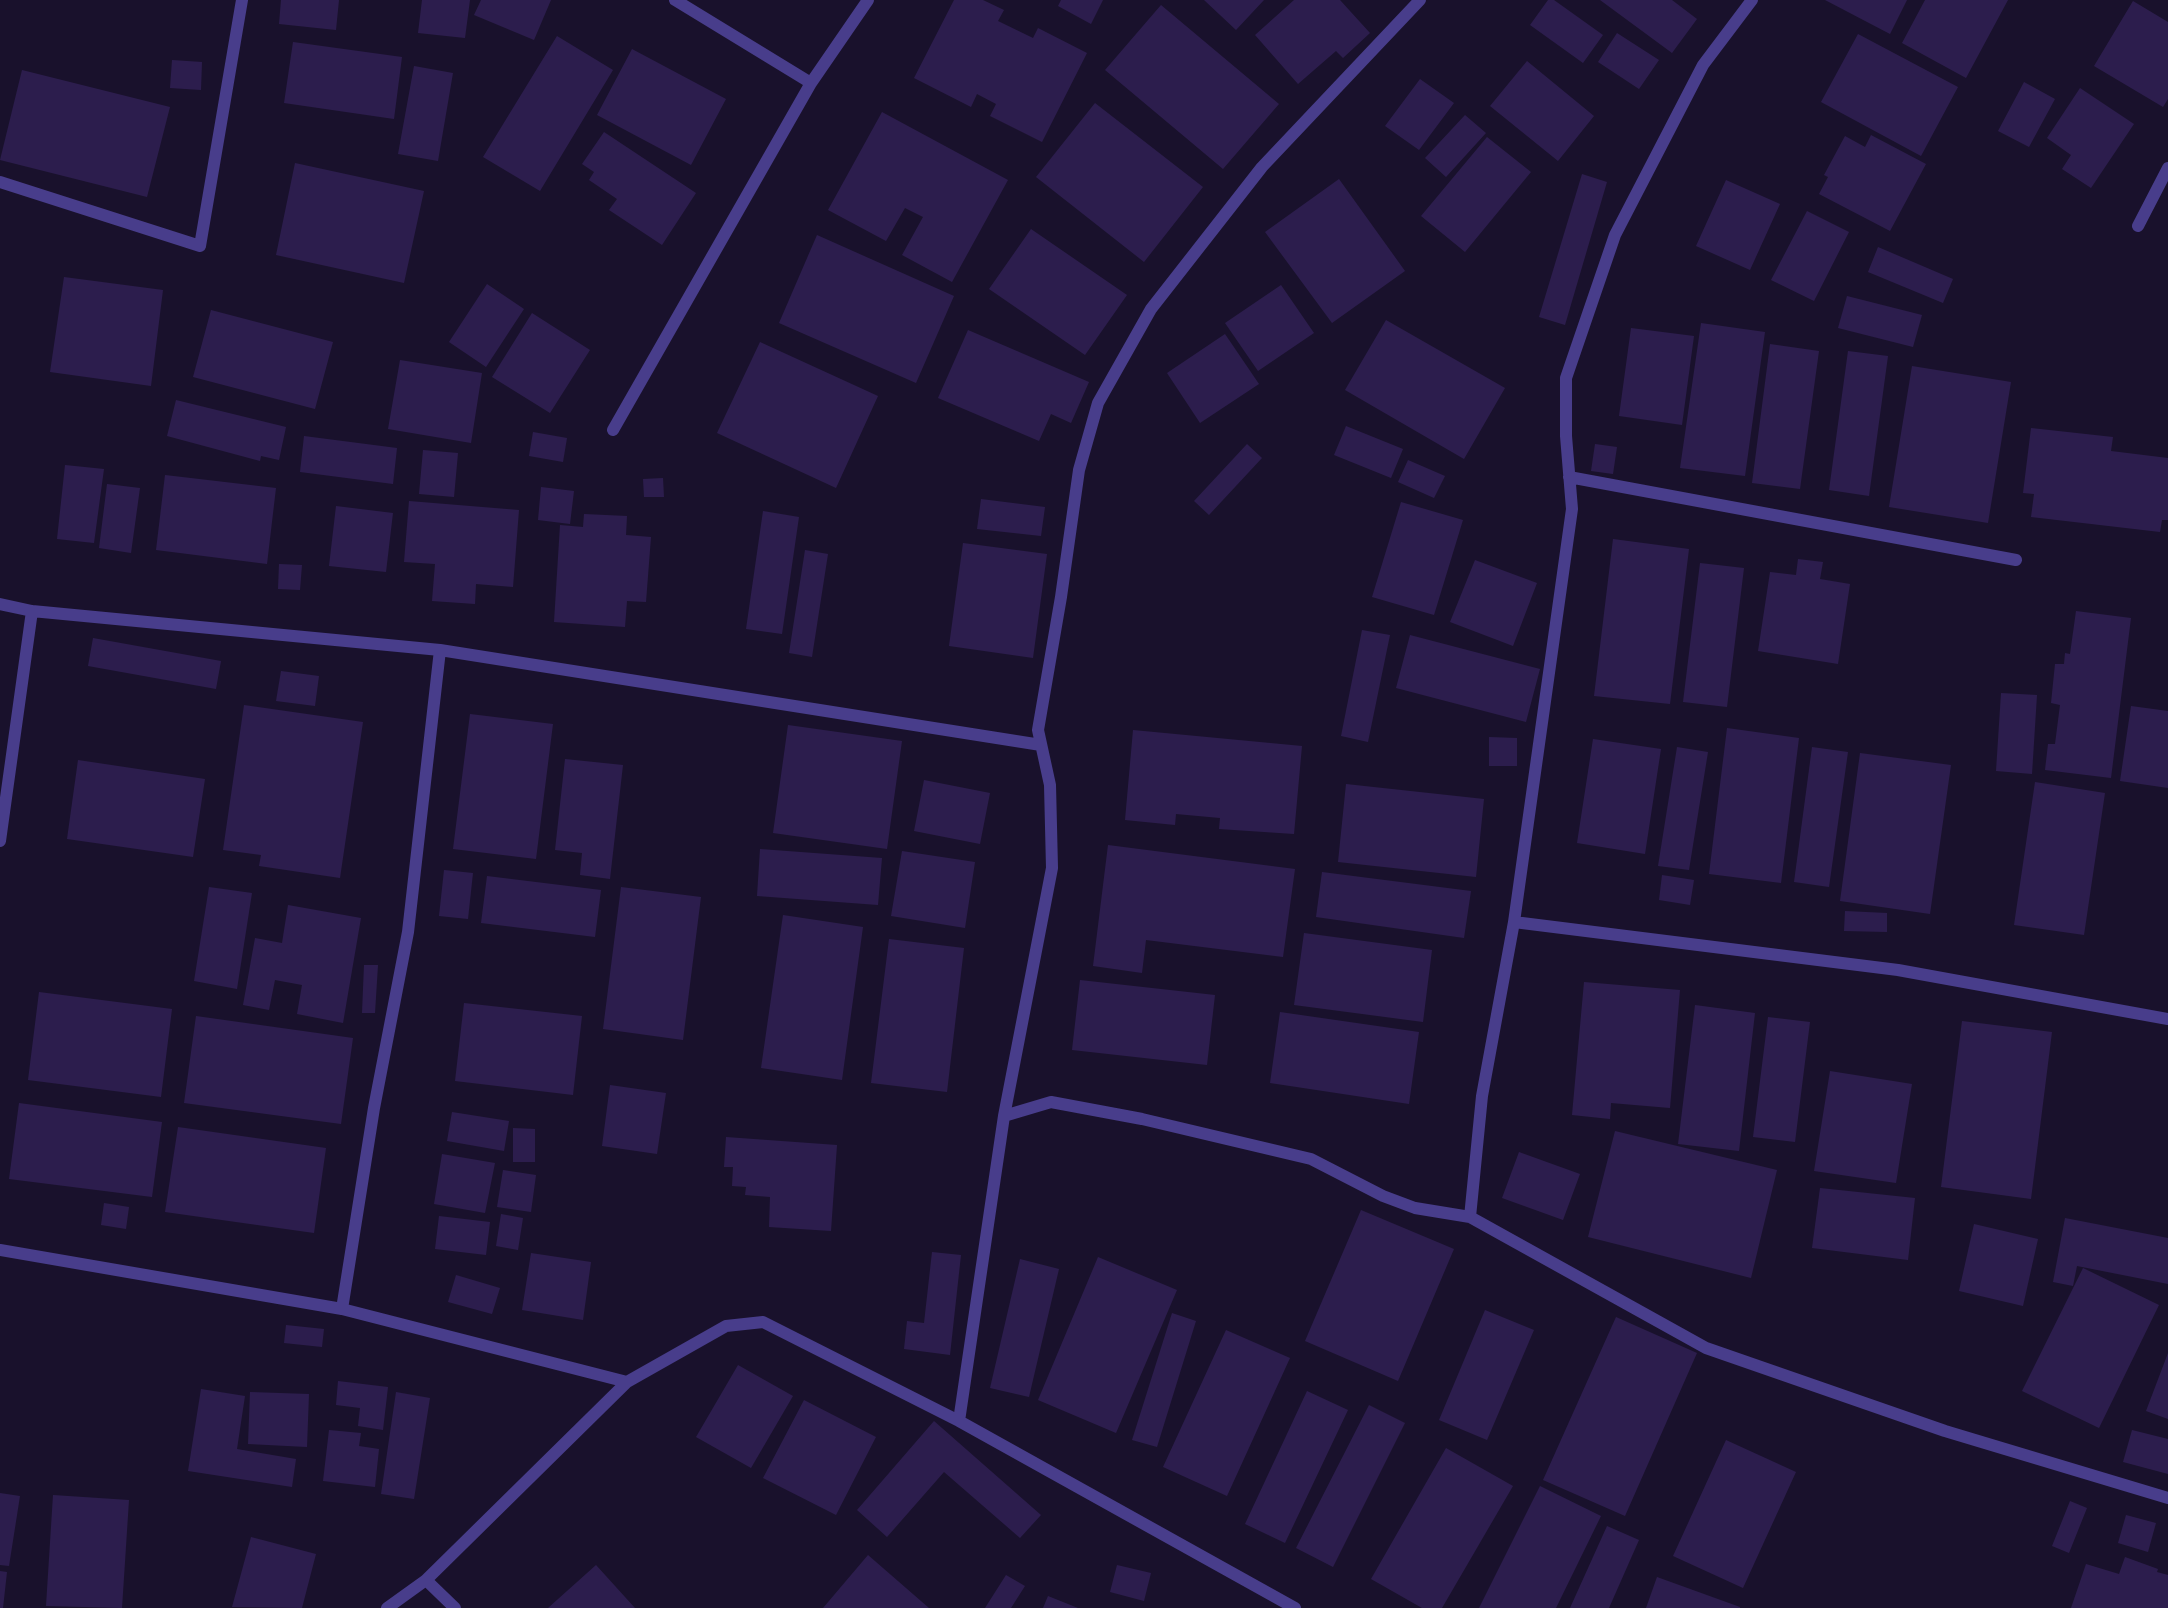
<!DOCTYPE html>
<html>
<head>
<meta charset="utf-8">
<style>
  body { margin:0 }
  canvas { display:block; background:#19112c }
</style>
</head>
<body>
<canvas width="2168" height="1608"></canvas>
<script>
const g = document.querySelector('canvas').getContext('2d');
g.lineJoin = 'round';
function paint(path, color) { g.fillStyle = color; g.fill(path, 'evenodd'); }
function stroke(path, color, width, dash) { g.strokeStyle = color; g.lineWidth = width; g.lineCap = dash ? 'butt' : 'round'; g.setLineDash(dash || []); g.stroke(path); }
const building = new Path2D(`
  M281,0H339L336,30L279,24Z
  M422,0H470L465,38L418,33Z
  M481,0H551L534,40L474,15Z
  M954,0H983L1004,10L998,21L1033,38L1038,28L1087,53L1042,142L990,116L996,104L977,94L971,107L914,78Z
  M1061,0H1103L1091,24L1058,6Z
  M1204,0H1264L1236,30Z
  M1294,0H1340L1370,33L1343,58L1336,51L1298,84L1255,35Z
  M1548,0H1554L1603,35L1583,63L1530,25Z
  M1600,0H1672L1697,19L1672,53Z
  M1825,0H1907L1890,34Z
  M1925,0H2008L1966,78L1902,43Z
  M2133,1L2168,22V99L2163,107L2094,66Z
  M1161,5L1279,104L1223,169L1105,70Z
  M1617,33L1659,60L1639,89L1598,62Z
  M1858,34L1958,87L1921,156L1821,102Z
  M557,36L613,70L540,191L483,157Z
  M293,42L402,57L394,119L284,103Z
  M632,49L726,99L691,165L597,115Z
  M172,60L202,62L201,90L170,88Z
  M1527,61L1594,116L1558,161L1490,106Z
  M414,66L453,73L438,161L398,154Z
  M22,70L170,107L147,197L0,160Z
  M1420,79L1454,103L1419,150L1385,126Z
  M2024,82L2055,99L2029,147L1998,131Z
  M2080,88L2134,124L2091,188L2062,169L2071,155L2047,138Z
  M1095,103L1203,187L1144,262L1036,177Z
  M882,112L1008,180L952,282L902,255L923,217L905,208L886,241L828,210Z
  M1465,115L1486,133L1446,177L1425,158Z
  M604,132L696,193L662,245L609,210L617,199L589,180L594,172L582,164Z
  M1871,135L1926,164L1890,231L1819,194L1828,177L1824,175L1845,136L1865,147Z
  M1487,137L1531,172L1465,252L1421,216Z
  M295,163L424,191L404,283L276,255Z
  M1582,174L1607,182L1565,325L1539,317Z
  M1339,179L1405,271L1332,323L1265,232Z
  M1726,180L1780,204L1750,270L1696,246Z
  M1807,211L1849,232L1814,301L1771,280Z
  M1031,229L1127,295L1085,355L989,289Z
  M817,235L954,296L916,383L779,323Z
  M1878,247L1953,279L1943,303L1868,272Z
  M64,277L163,290L151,386L50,372Z
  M487,284L524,309L486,367L449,342Z
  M1281,285L1314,333L1258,371L1225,323Z
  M1847,296L1922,315L1913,347L1838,328Z
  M211,310L333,342L315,409L193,377Z
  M532,313L590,350L550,413L492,377Z
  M1386,320L1505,388L1464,459L1345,390Z
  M1701,323L1765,332L1745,476L1680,468Z
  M1631,328L1694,336L1682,425L1619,416Z
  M968,330L1089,382L1071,423L1051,414L1039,441L938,398Z
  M1225,334L1259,384L1200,423L1167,373Z
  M760,342L878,396L836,488L717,433Z
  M1770,344L1819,351L1800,489L1752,483Z
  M1848,351L1888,356L1869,496L1829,490Z
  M400,360L482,373L471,443L388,429Z
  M1912,366L2011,382L1988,523L1889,507Z
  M176,400L286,427L279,460L261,456L260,461L167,436Z
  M1346,426L1403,449L1391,478L1334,455Z
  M2031,428L2113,437L2111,451L2168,458V520H2162L2160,532L2031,517L2034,494L2023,493Z
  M533,432L567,438L563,462L529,456Z
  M304,436L397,448L393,484L300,472Z
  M1247,444L1262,458L1209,515L1194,501Z
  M1595,444L1617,447L1613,474L1591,471Z
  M423,450L458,453L454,497L419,494Z
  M1408,460L1445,476L1434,498L1398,482Z
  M65,465L104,469L94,543L57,539Z
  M165,475L276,488L267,564L156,550Z
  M663,478L664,497H644L643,479Z
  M107,484L140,488L131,553L99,548Z
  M541,487L574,491L570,524L538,520Z
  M981,499L1045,507L1041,536L977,529Z
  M409,501L519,510L513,587L476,584L475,604L432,601L435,564L404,562Z
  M1401,502L1463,520L1434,615L1372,597Z
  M336,506L393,513L386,572L329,566Z
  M763,511L799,517L782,634L746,629Z
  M584,514L627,516L626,535L651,537L646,602L627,601L625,627L554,622L560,525L583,527Z
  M1613,539L1689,549L1670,704L1594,696Z
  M963,543L1047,554L1033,658L949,646Z
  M805,550L828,554L812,657L789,653Z
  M1798,559L1823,562L1820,579L1850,584L1838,664L1758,651L1770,572L1796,575Z
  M1475,560L1537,583L1513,646L1450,622Z
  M1700,563L1744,568L1727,707L1683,702Z
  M279,564L302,565L300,590L278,589Z
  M2076,611L2131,618L2111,778L2045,770L2048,744H2055L2060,705L2051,703L2055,664H2064L2065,653L2070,654Z
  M1362,630L1390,635L1368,742L1341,736Z
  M1410,635L1540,669L1526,722L1396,688Z
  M93,638L221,661L216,689L88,666Z
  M281,671L319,676L315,706L276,701Z
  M2001,693L2037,695L2032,774L1996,771Z
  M244,705L363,722L340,878L259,866L261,855L223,850Z
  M2131,706L2168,711V788L2120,781Z
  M470,714L553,724L536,859L453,849Z
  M788,725L902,741L887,849L773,833Z
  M1727,728L1799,738L1781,883L1709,874Z
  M1133,730L1302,746L1294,834L1219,829L1220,818L1176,814L1175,825L1125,820Z
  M1489,737L1517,738V766H1489Z
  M1593,739L1661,749L1645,854L1577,843Z
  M1677,747L1708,752L1689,870L1658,866Z
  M1812,747L1848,752L1829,887L1794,882Z
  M1860,753L1951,765L1930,914L1840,901Z
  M565,759L623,765L610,879L580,875L582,853L555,850Z
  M78,760L205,779L193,857L67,839Z
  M924,780L990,793L980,844L914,831Z
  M2035,782L2105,793L2084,935L2014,925Z
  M1346,784L1484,799L1476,877L1338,862Z
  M1108,845L1295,869L1283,957L1146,940L1142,973L1093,966Z
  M760,849L882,858L878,905L757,896Z
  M902,851L975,862L965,928L891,916Z
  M444,870L473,873L468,919L439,916Z
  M1322,872L1471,891L1464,938L1316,917Z
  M1662,875L1694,880L1690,905L1659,900Z
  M487,876L601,890L595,937L481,923Z
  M209,887L252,893L237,989L194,981Z
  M621,887L701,897L683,1040L603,1029Z
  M288,905L361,918L343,1023L297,1014L302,985L275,980L269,1010L243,1005L255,938L282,943Z
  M1845,911L1887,913V932L1844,931Z
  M783,915L863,927L842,1080L761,1068Z
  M1304,933L1432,950L1423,1022L1294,1005Z
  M889,939L964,948L947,1092L871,1083Z
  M364,965H378L375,1013H362Z
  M1080,980L1215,995L1207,1065L1072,1050Z
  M1584,982L1680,990L1670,1108L1611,1103L1610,1119L1572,1115Z
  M39,992L172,1009L161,1097L28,1080Z
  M464,1003L582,1016L573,1095L455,1081Z
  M1695,1005L1755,1013L1739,1151L1678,1144Z
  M1280,1012L1419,1032L1409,1104L1270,1083Z
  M196,1016L353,1038L341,1124L184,1103Z
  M1768,1017L1810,1022L1795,1142L1753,1137Z
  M1962,1021L2052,1032L2031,1199L1941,1187Z
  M1830,1071L1912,1084L1896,1183L1814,1171Z
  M610,1085L666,1093L657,1154L602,1146Z
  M19,1103L162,1122L152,1197L9,1179Z
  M452,1112L509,1121L504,1151L447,1141Z
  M178,1127L326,1148L314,1233L165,1212Z
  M513,1128L535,1129V1162H513Z
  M1615,1131L1777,1170L1751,1278L1588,1237Z
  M726,1137L837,1145L831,1231L769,1227L770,1197L745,1195L746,1187L732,1186L733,1167H724Z
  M1519,1152L1580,1174L1563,1220L1502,1198Z
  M442,1154L495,1163L485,1213L434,1204Z
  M503,1170L536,1175L531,1212L497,1207Z
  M1820,1188L1915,1198L1908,1260L1812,1248Z
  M104,1203L129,1207L126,1229L101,1225Z
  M1361,1210L1454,1249L1398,1381L1305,1341Z
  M501,1214L523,1218L518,1250L496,1246Z
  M439,1216L490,1222L486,1255L435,1249Z
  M2065,1218L2168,1238V1284L2077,1266L2073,1286L2053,1282Z
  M1974,1224L2038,1239L2023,1306L1959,1291Z
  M932,1252L961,1255L950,1355L904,1349L907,1321L924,1323Z
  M531,1253L591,1262L583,1320L522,1310Z
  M1098,1257L1177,1290L1116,1433L1038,1400Z
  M1020,1259L1059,1269L1029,1397L990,1388Z
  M2083,1268L2159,1305L2099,1428L2022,1391Z
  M456,1275L500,1288L492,1314L448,1302Z
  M1485,1310L1534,1330L1487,1440L1439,1420Z
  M1172,1313L1196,1321L1157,1447L1132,1440Z
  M1616,1317L1697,1353L1625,1516L1543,1480Z
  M286,1325L324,1329L322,1347L284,1343Z
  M1226,1330L1290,1358L1227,1496L1163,1467Z
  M2168,1353V1419L2146,1411Z
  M738,1365L793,1396L751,1468L696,1437Z
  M338,1381L388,1387L383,1430L358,1426L360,1408L336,1405Z
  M201,1389L245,1396L237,1449L296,1459L292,1487L188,1471Z
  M1307,1391L1348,1410L1285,1543L1245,1524Z
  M250,1392L309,1394L307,1447L248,1444Z
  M396,1392L430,1398L414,1499L381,1494Z
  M804,1400L876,1437L836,1515L763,1478Z
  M1369,1405L1405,1423L1333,1567L1296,1548Z
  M934,1421L1041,1515L1020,1538L944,1472L887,1537L857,1510Z
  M329,1430L361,1433L359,1446L379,1449L375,1487L323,1481Z
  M2132,1430L2168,1439V1474L2123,1462Z
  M1726,1440L1796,1472L1743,1588L1673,1556Z
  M1446,1448L1513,1486L1442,1608H1422L1371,1579Z
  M1540,1486L1601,1516L1556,1608H1479Z
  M0,1493L20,1496L9,1566L0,1565Z
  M53,1495L129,1500L122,1608L46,1606Z
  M2070,1501L2087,1508L2069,1553L2052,1546Z
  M2126,1515L2156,1523L2148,1552L2118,1543Z
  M1607,1526L1639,1540L1609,1608H1570Z
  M251,1537L316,1554L302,1608L232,1607Z
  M868,1555L929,1608H823Z
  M2125,1557L2158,1569L2157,1572L2168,1575V1608H2071L2086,1564L2119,1574Z
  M596,1565L635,1608H548Z
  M1117,1565L1151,1573L1144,1601L1110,1592Z
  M0,1571L7,1572L3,1608H0Z
  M1006,1575L1025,1586L1011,1608H985Z
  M1657,1577L1740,1607V1608H1646Z
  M1048,1596L1078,1608H1043Z`);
const minor = new Path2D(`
  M675,0L811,83
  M0,182L200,246L242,0
  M2138,226L2168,168
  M613,430L811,83L868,0
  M1569,477L2016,560
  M0,604L32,611L440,650L1041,745
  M0,841L32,611
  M1514,922L1898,970L2168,1019
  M1004,1116L1051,1102L1142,1119L1311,1159L1383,1196L1415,1208L1470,1217L1706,1348L1945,1431L2168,1498
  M1470,1217L1482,1096L1514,922L1572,509L1566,436V378L1615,235L1703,65L1752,0
  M0,1250L342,1309L627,1382
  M342,1309L374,1108L408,932L440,650
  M959,1421L1004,1116L1052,868L1050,785L1038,730L1061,597L1079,470L1098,403L1151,309L1262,167L1420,0
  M426,1580L455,1608
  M387,1608L426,1580L627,1382L726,1326L763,1322L959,1421L1295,1608`);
paint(building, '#2c1d4d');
stroke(minor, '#483d8b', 12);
</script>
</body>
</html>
